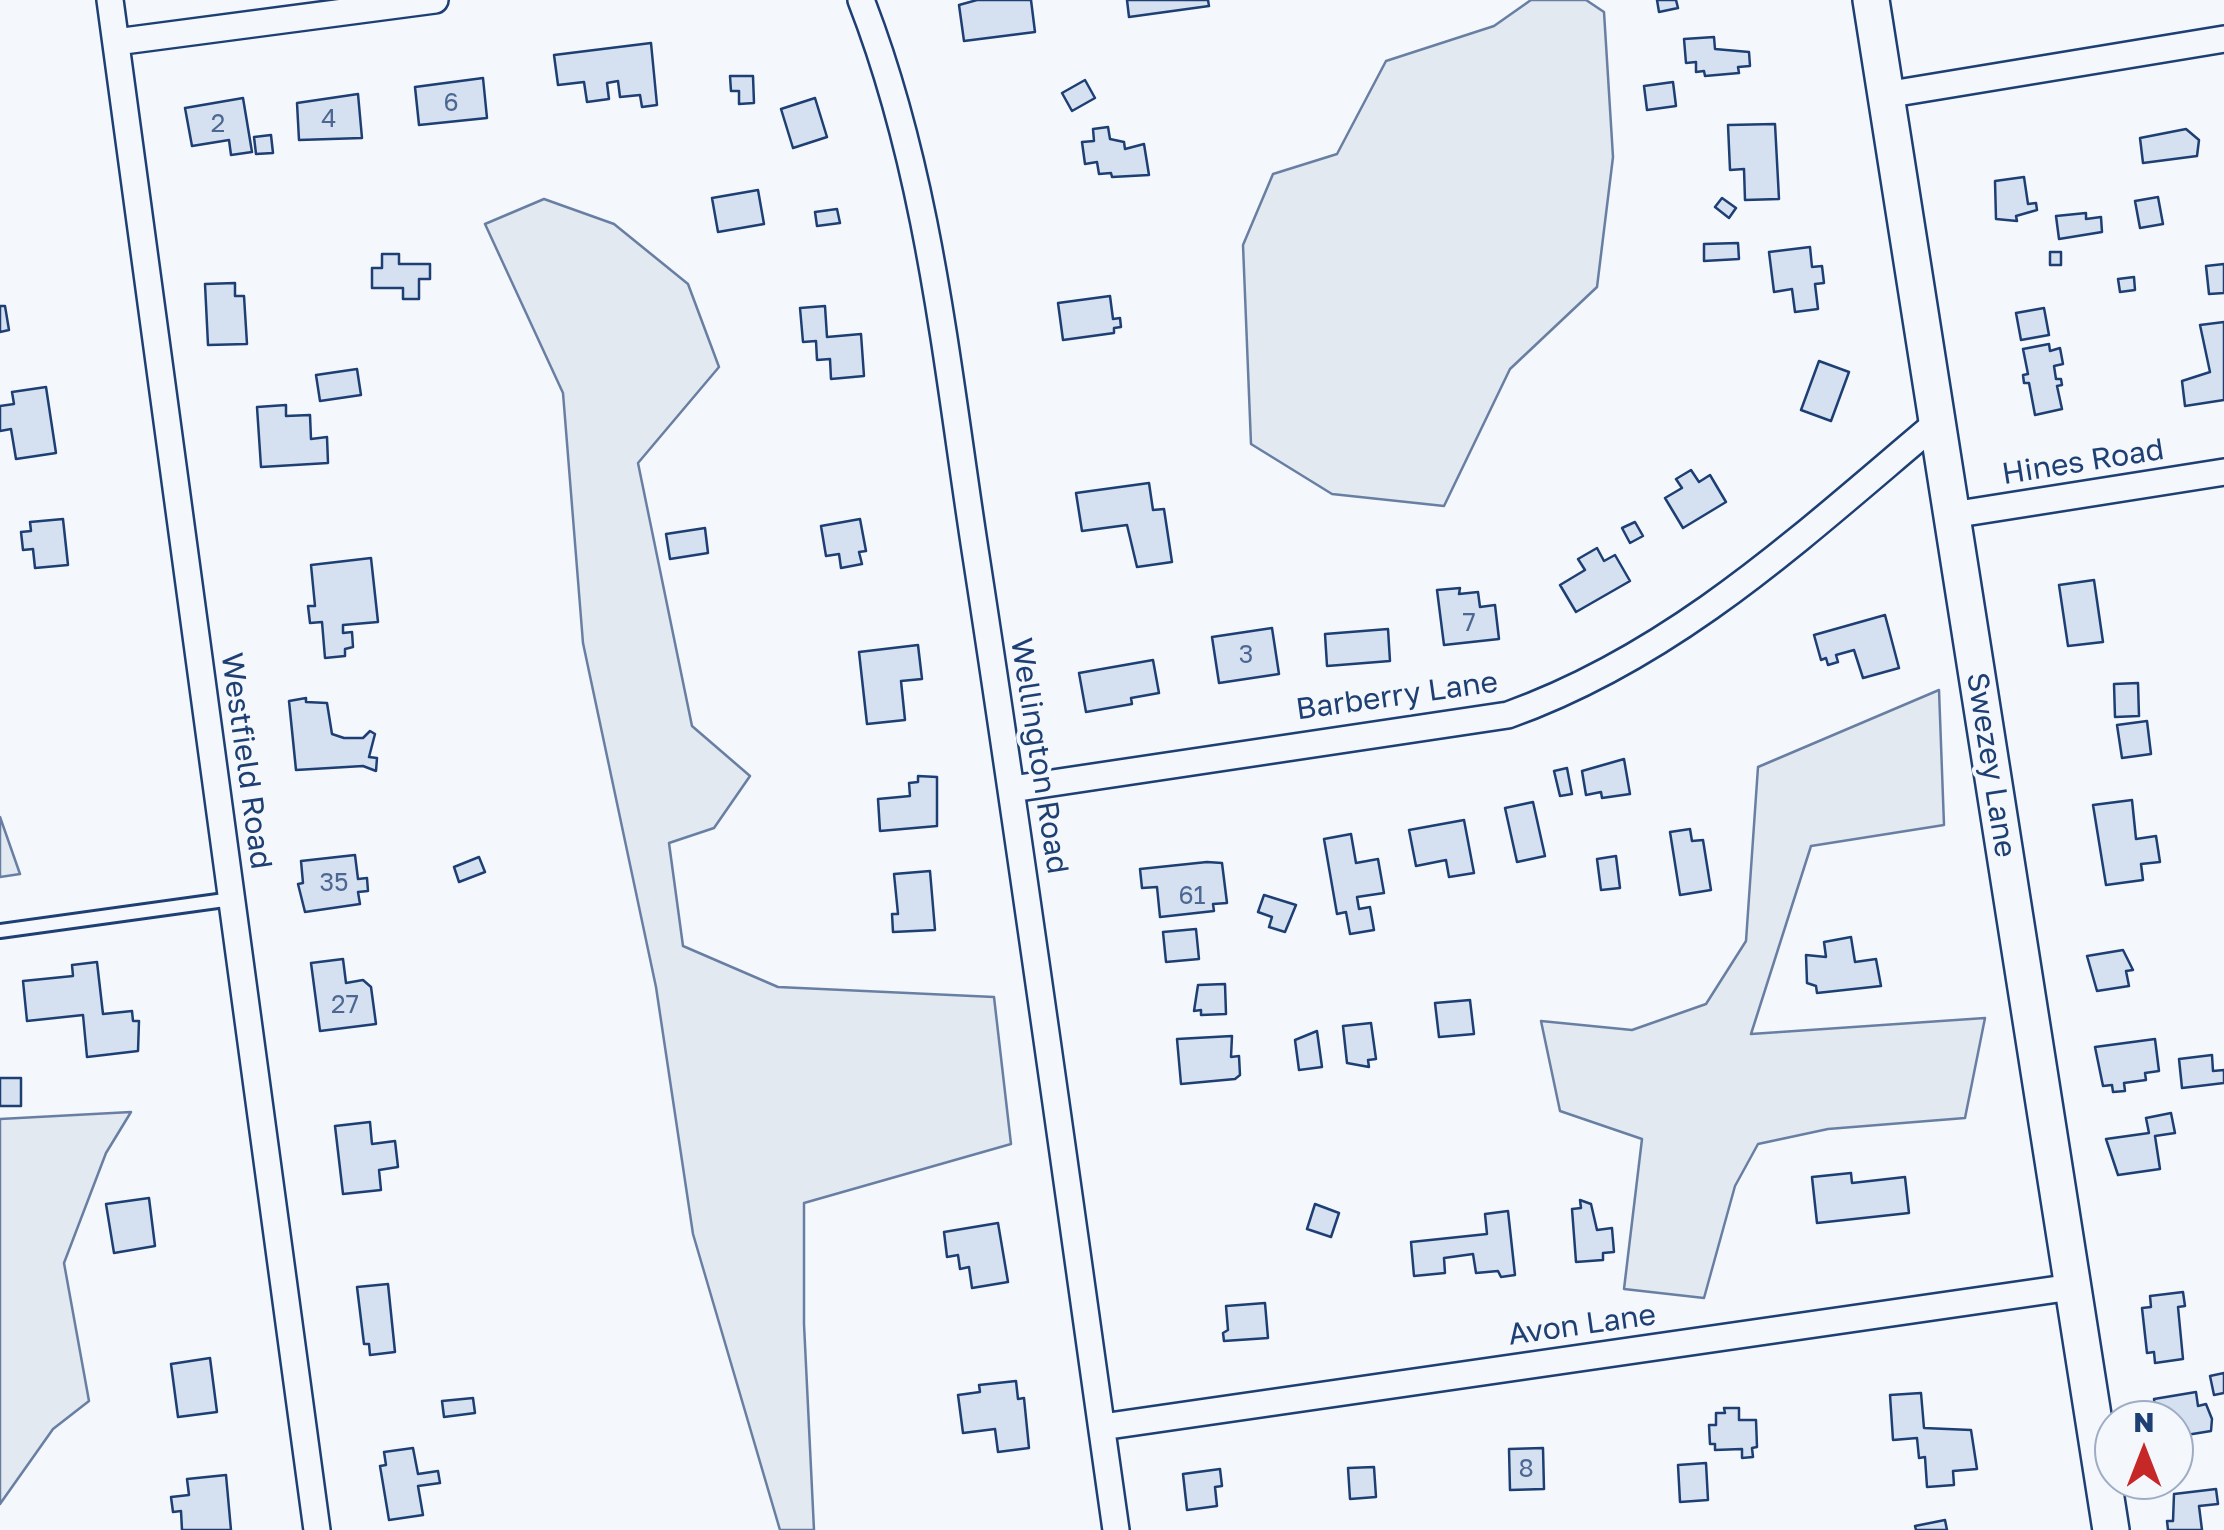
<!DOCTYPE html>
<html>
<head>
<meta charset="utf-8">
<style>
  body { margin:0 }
  #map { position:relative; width:2224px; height:1530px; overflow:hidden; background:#f4f7fb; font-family:"Golos Text",sans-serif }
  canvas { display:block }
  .north { position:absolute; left:2094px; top:1400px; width:100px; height:100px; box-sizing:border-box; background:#f4f7fb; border:2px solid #9eadc5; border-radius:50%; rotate:0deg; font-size:28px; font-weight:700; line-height:40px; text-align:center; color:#1d3f73 }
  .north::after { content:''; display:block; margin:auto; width:35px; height:45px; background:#c62828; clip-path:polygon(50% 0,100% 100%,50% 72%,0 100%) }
</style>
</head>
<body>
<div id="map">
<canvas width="2224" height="1530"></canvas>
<div class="north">N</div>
</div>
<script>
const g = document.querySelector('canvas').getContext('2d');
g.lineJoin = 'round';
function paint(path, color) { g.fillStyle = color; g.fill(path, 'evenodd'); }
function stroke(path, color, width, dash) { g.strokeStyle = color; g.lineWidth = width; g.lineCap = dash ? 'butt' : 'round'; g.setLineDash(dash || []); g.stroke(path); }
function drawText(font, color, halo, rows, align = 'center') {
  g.font = font + ' "Golos Text",sans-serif'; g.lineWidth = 8; g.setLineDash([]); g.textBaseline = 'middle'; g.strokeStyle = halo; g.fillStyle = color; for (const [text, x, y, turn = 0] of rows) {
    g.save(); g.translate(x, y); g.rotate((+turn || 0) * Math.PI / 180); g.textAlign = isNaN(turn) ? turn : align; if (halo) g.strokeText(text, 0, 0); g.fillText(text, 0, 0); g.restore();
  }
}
const green = new Path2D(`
  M1531,0H1586L1604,12L1613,157L1597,287L1510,369L1444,506L1332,494L1251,444L1243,245L1273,174L1337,154L1386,61L1494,26Z
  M544,199L614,224L688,284L719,367L638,463L692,726L750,776L714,828L669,843L683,946L778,987L994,997L1011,1144L804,1203V1324L814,1530H780L693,1234L656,987L583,643L563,393L485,224Z
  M1939,690L1944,825L1811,846L1751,1034L1985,1018L1965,1118L1828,1129L1758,1144L1735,1186L1704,1298L1624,1289L1642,1139L1560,1111L1541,1021L1632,1030L1706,1004L1746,941L1758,767Z
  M0,817L20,874L0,877Z
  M131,1112L106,1153L64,1263L89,1401L53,1429L0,1504V1119Z`);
const building = new Path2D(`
  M977,0H1031L1035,32L964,41L959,5Z
  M1127,0H1208L1209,6L1129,17Z
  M1657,0H1676L1678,8L1659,12Z
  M1714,37L1715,49L1749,52L1750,66L1738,67L1739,73L1705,76L1704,71L1696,72V62L1686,63L1684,39Z
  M651,43L657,105L642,107L640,95L620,97L618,81L607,83L609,99L587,102L584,82L558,85L554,55Z
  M730,76H753L754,103L739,104V91H731Z
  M483,78L487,118L419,125L415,87Z
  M1085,80L1095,98L1072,111L1062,93Z
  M1673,82L1676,106L1647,110L1644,86Z
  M358,94L362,138L299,140L297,103Z
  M243,98L252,152L231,155L229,140L192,146L185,108Z
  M815,98L827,137L793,148L781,109Z
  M1775,124L1779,199L1745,200L1744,169L1730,170L1728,125Z
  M1108,127L1110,139L1124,142L1125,149L1144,144L1149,175L1112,177L1111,173L1099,174L1097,162L1085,164L1082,142L1094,141L1093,129Z
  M2186,129L2199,140L2197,156L2143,163L2140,138Z
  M271,135L273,153L256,154L254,137Z
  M2024,177L2028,204L2036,203L2037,210L2016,216L2017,221L1996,219L1995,181Z
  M758,190L764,224L718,232L712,198Z
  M2158,197L2163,224L2140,228L2135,201Z
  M1722,198L1736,208L1729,218L1715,207Z
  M837,209L840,223L817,226L815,212Z
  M2086,213V219L2101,217L2102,232L2059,239L2056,216Z
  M1738,243L1739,259L1704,261V244Z
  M1810,247L1812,267L1822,266L1824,283L1815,284L1818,309L1795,312L1792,289L1774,292L1769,252Z
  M2050,252H2061V265H2050Z
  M382,254H399V264H430V279H419V299H403V288H372V268H382Z
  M2224,264V293L2209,294L2206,266Z
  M2134,277L2135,290L2120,292L2118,279Z
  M235,283V296H244L247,344L208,345L205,284Z
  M1110,296L1113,319L1120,318L1121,327L1114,328V333L1063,340L1058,303Z
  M0,306H5L9,330L0,332Z
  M825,306L827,337L861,334L864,376L831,379L830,359L817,360L816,341L803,342L800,308Z
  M2044,308L2049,335L2021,340L2016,313Z
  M2224,322V400L2185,406L2182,381L2210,372L2200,325Z
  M2049,344L2050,351L2060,348L2063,364L2054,366L2056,379H2061L2062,385L2057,386L2062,409L2035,415L2029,383H2024L2023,375L2028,374L2023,349Z
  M1819,361L1849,372L1831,421L1801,410Z
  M357,369L361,395L320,401L316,375Z
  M46,387L56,453L16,459L11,429L0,431V406L14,404L12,392Z
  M286,405V416L310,415L311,439L327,437L328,463L261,467L257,407Z
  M1691,470L1699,482L1710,475L1726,502L1683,528L1665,498L1682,488L1676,479Z
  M1149,483L1153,510L1164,509L1172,562L1137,567L1127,525L1082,531L1076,493Z
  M63,519L68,565L35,568L33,549L23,550L21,532L31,531L30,522Z
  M860,519L866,551L859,552L862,564L841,568L839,554L826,556L821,526Z
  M1635,522L1643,536L1630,543L1622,528Z
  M705,528L708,553L670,559L666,534Z
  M1597,548L1604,561L1615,555L1630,581L1576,612L1560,585L1585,570L1578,559Z
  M371,558L378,622L343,625V633L352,632L353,647L345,649V656L325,658L322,622L310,623L308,606H315L311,565Z
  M2094,580L2103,642L2068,646L2059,585Z
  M1460,588L1459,594L1478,592L1480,607L1495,605L1499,639L1444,645L1437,590Z
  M1885,615L1899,668L1863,678L1854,650L1836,655L1838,662L1828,665L1826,658L1821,660L1814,635Z
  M1272,628L1279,674L1219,683L1212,637Z
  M1388,629L1390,661L1327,666L1325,634Z
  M918,645L922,679L901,681L905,720L867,724L859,652Z
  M1153,660L1159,693L1131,698L1132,704L1086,712L1079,673Z
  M2138,683L2139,716L2115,717L2114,684Z
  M306,698V702L327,703L332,734L344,738H363L370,731L375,734L369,757L377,758L376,771L363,766L296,770L289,701Z
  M2147,721L2151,754L2122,758L2117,725Z
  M1624,759L1630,794L1602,798L1601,792L1586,795L1582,771Z
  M1567,768L1572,794L1560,796L1554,771Z
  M918,776L937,777V826L880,831L878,799L910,796L909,783L918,782Z
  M2132,800L2136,839L2156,836L2160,862L2141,864L2143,880L2106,885L2093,805Z
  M1533,802L1545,856L1517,862L1505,808Z
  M1464,820L1474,873L1449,877L1446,860L1416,866L1409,830Z
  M1690,829L1692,841L1703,840L1711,890L1680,895L1670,832Z
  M1351,834L1356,863L1378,859L1384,893L1357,897L1359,909L1370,907L1374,930L1350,934L1346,912L1337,914L1324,839Z
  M355,855L358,879L367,878L368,891L358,892L360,904L305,912L298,884L303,883L301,861Z
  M1616,856L1620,888L1601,890L1597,859Z
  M479,857L485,872L459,882L454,867Z
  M1207,862L1222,863L1227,903L1213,904L1214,911L1160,917L1157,887L1142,888L1140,869Z
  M930,871L935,930L893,932L892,914H898L894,874Z
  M1264,895L1296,905L1285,932L1269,927L1272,917L1258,912Z
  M1196,929L1199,959L1166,962L1163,932Z
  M1851,937L1855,962L1876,959L1881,986L1817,993L1816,986L1807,983L1806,955L1826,957L1824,942Z
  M2123,950L2133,970L2126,971L2129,986L2097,991L2087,956Z
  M343,959L346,983L363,980L371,987L376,1024L320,1031L311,963Z
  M97,962L103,1014L132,1011L133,1021H139L138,1051L87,1057L83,1015L27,1021L23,981L73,976L72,965Z
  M1225,984L1226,1014L1201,1015V1010L1194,1011L1198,985Z
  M1470,1000L1474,1034L1439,1037L1435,1003Z
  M1371,1023L1376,1059L1368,1060L1369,1067L1347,1063L1343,1026Z
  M1317,1031L1322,1067L1299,1070L1295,1040Z
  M1232,1036L1231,1057L1239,1056L1240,1075L1235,1079L1181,1084L1177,1039Z
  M2155,1039L2159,1071L2145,1073L2146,1080L2124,1083L2125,1091L2113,1092L2112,1085L2103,1086L2095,1047Z
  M2212,1055L2213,1071L2224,1070V1083L2182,1088L2179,1059Z
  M0,1078H21V1106H0Z
  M2171,1113L2175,1133L2155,1136L2160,1169L2118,1175L2106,1139L2149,1133L2146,1118Z
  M370,1122L372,1144L395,1141L398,1167L379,1170L381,1190L343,1194L335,1126Z
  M1851,1173L1852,1183L1905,1177L1909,1213L1817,1223L1812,1177Z
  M149,1198L155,1246L114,1253L106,1204Z
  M1580,1200L1591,1204L1597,1230L1612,1228L1614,1252L1603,1253V1260L1576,1262L1572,1209L1581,1208Z
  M1315,1204L1339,1213L1331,1237L1307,1229Z
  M1508,1211L1515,1275L1501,1277L1498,1271L1476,1273L1473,1254L1444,1258L1445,1273L1414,1276L1411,1242L1487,1234L1485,1214Z
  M998,1223L1008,1282L972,1288L969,1267L960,1269L958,1255L947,1257L944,1232Z
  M388,1284L395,1352L370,1355L369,1344H364L357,1287Z
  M2183,1292L2185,1306L2178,1307L2183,1359L2155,1363L2154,1352L2147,1353L2142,1308L2151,1307L2150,1296Z
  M1265,1303L1268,1338L1224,1341L1223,1333L1228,1330L1226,1306Z
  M210,1358L217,1412L178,1417L171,1364Z
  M2224,1373V1393L2214,1395L2210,1376Z
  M1016,1381L1018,1399L1024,1398L1029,1448L998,1452L995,1429L963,1433L958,1395L980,1392L979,1385Z
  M2196,1392L2198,1406L2206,1404L2212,1419L2211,1431L2174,1437V1420H2157L2154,1399Z
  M1921,1393L1924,1428L1971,1430L1977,1469L1953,1471L1954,1485L1927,1487L1925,1457L1919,1458L1917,1438L1893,1440L1890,1395Z
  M473,1398L475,1413L444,1417L442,1401Z
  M1724,1408H1739V1420H1756L1757,1447L1752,1448L1753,1457L1742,1458V1449L1715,1450V1444H1710L1709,1425H1716V1413H1725Z
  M413,1448L418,1474L438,1471L440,1483L418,1486L423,1515L389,1520L380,1466L386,1465L384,1452Z
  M1543,1448L1544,1489L1510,1490L1509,1449Z
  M1706,1463L1708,1500L1680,1502L1678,1465Z
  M1374,1467L1376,1497L1350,1499L1348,1468Z
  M1220,1469L1222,1486L1215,1487L1217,1506L1187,1510L1183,1474Z
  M226,1475L231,1530H182L181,1511L173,1512L171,1497L189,1495L187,1479Z
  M2216,1489L2218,1504L2199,1506L2202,1530H2168L2167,1521H2173L2174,1494Z
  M1945,1520L1947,1530H1916L1915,1526Z`);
const lane = new Path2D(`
  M0,931L232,899`);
const street = new Path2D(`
  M110,0L317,1530
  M861,0C930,177 947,369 976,556C1026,880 1070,1205 1116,1530
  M116,42L435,0
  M1885,95L2224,39
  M1952,515L2224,472
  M1012,789L1508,715C1678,654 1804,534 1940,420
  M1102,1427L2072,1287`);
const secondary = new Path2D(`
  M1871,0L2111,1530`);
const numberNames = [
  ["6",451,103],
  ["4",329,119],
  ["2",218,124],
  ["7",1469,623],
  ["3",1246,655],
  ["35",334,883],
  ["61",1192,896],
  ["27",345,1005],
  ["8",1526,1469]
];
const streetNames = [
  ["Hines Road",2083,462,-9],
  ["Barberry Lane",1397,696,-8],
  ["Wellington Road",1039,756,81],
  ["Westfield Road",246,761,82],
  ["Swezey Lane",1991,765,81],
  ["Avon Lane",1582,1325,-8]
];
paint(green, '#e3e9f0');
stroke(green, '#687fa3', 2.5);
paint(building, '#d5e0f0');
stroke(building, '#1d3f73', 2.5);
stroke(lane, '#1d3f73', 18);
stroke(street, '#1d3f73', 30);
stroke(secondary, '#1d3f73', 40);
stroke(lane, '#f4f7fb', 12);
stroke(street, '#f4f7fb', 25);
stroke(secondary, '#f4f7fb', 35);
drawText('25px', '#4b6792', null, numberNames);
drawText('30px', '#1d3f73', '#f4f7fb', streetNames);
</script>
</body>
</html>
